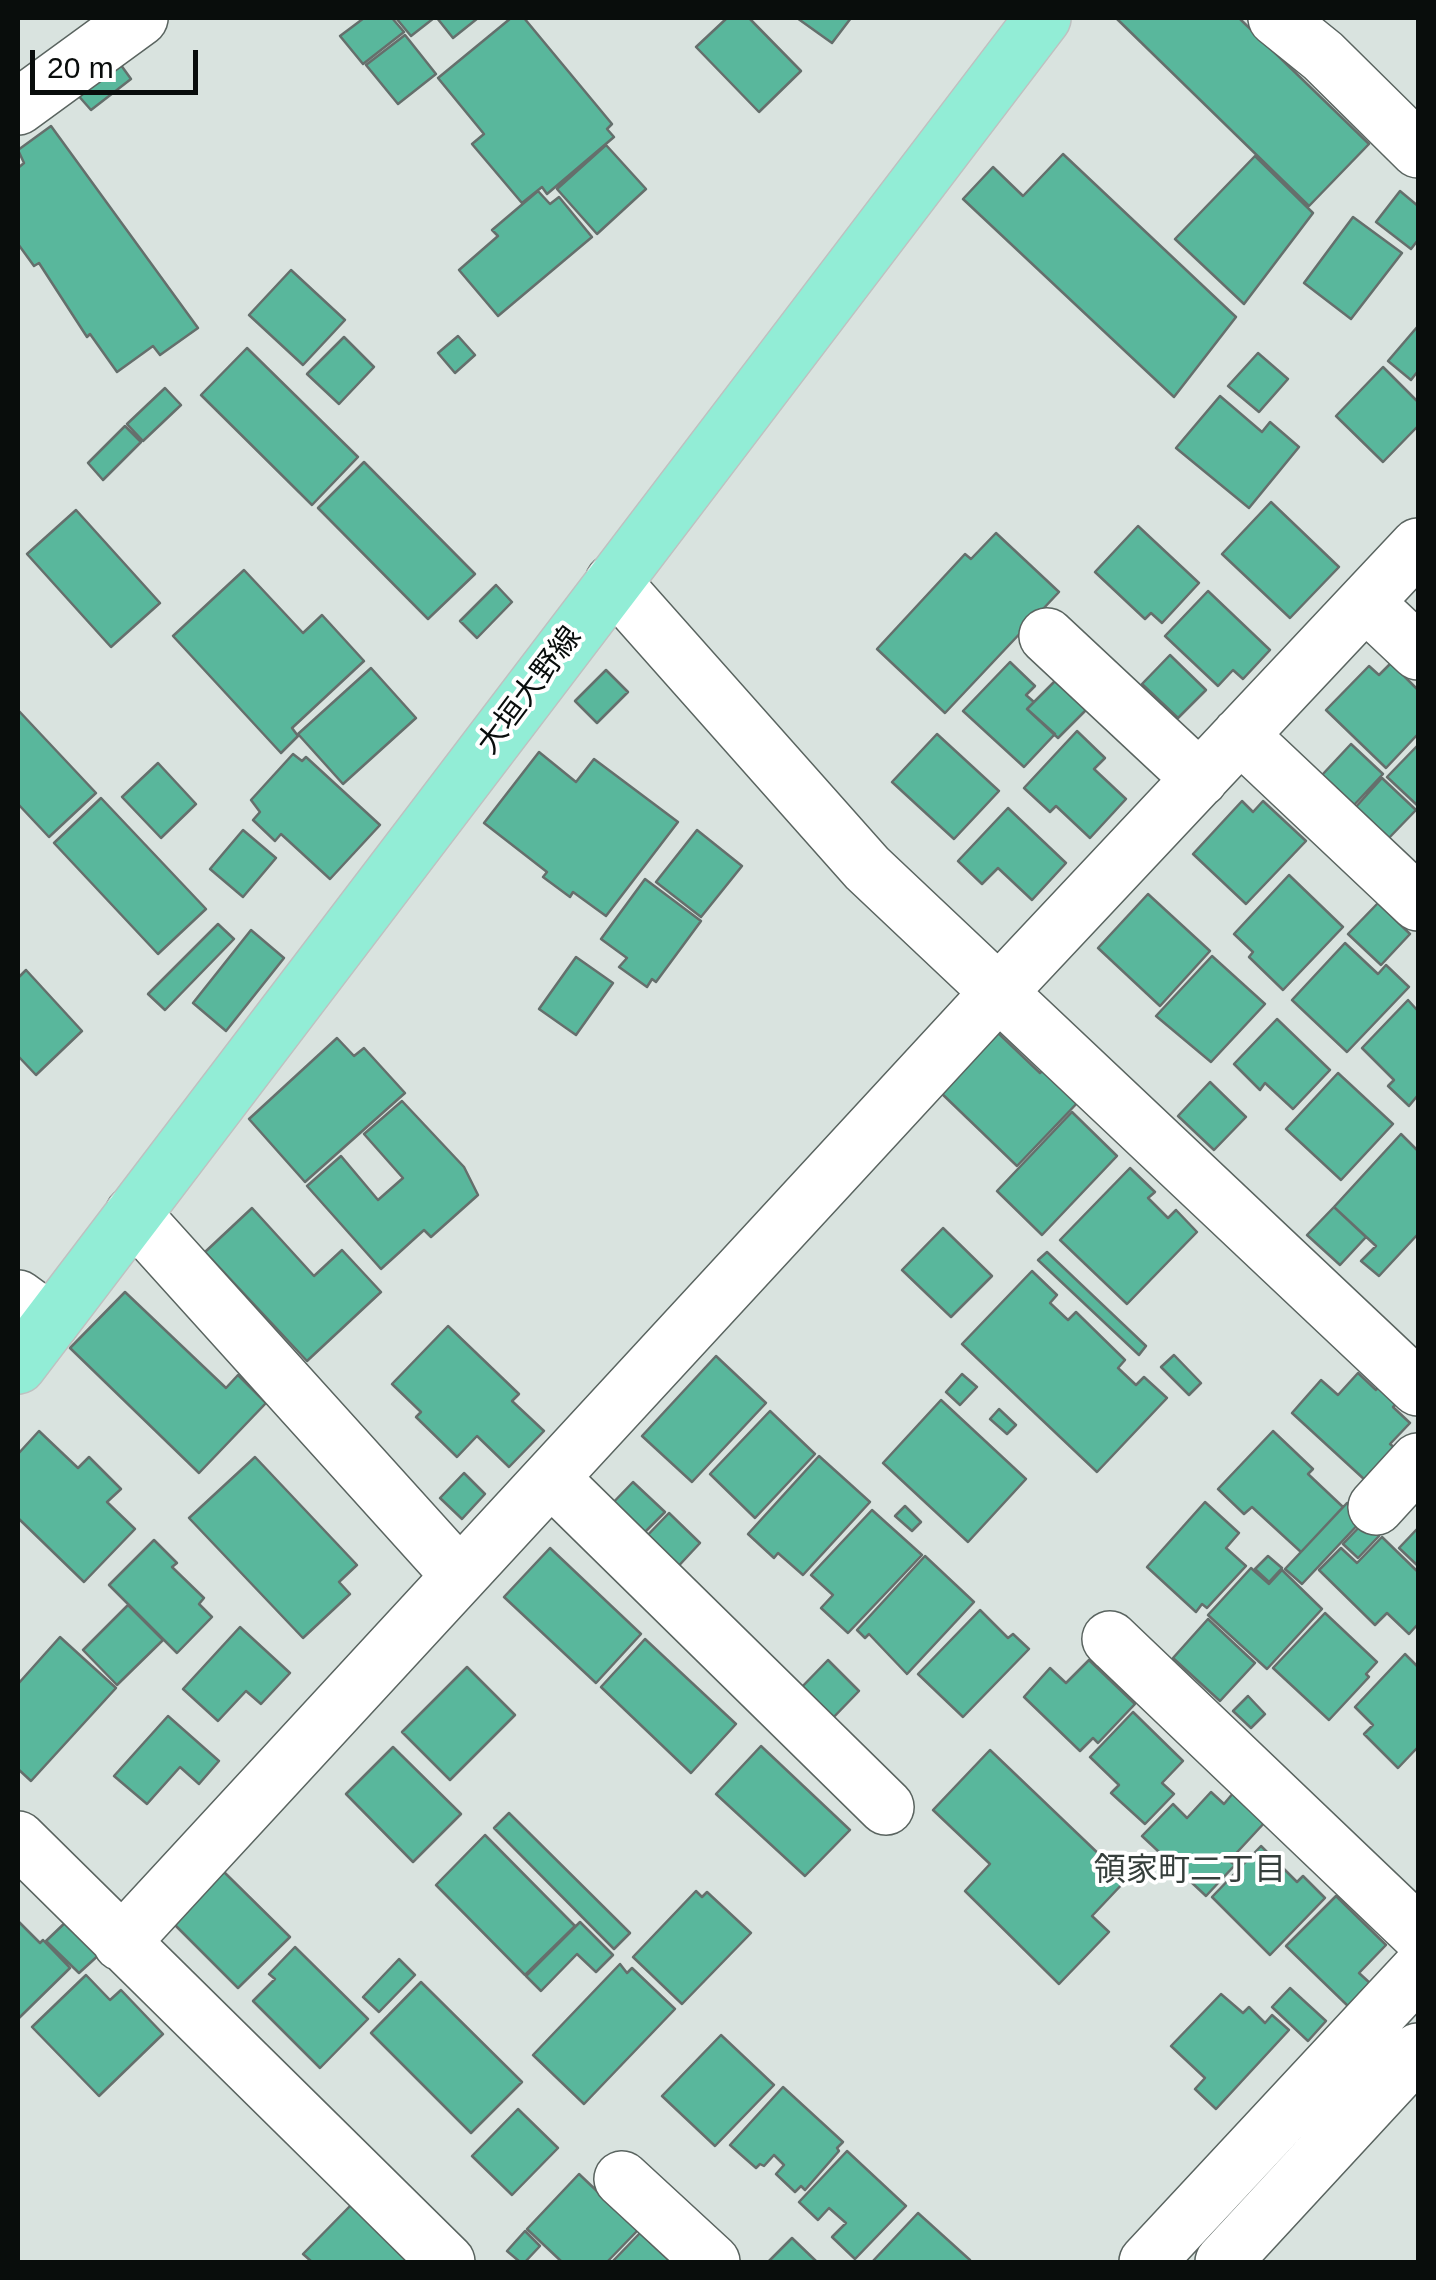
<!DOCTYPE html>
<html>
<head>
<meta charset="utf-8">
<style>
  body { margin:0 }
  #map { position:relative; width:1436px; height:2280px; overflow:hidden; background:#d9e3df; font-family:Helvetica,sans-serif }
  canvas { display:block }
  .frame { position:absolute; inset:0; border:20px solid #090d0c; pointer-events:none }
  .scale { position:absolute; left:30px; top:50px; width:168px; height:45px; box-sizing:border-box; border:5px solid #090d0c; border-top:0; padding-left:12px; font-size:30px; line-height:35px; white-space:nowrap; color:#090d0c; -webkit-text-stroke:8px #fff; paint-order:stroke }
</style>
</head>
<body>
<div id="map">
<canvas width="1436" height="2280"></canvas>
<div class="frame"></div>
<div class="scale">20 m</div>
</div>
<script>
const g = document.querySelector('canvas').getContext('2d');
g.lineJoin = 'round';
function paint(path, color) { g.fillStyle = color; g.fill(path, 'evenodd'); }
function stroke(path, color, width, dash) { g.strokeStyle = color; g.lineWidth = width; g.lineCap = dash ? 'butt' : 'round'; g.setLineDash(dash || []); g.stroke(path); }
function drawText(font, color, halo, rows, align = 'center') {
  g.font = font + ' Helvetica,"Noto Sans JP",sans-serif'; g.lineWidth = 8; g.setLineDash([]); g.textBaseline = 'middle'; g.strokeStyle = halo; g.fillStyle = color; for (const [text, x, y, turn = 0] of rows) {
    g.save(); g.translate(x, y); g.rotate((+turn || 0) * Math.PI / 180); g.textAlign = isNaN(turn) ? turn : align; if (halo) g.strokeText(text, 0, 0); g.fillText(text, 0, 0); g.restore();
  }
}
const building = new Path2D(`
  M364,18H392L404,32L363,64L340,36Z
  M396,18H434L411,36Z
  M437,18H478L453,38Z
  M511,18H524L612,124L607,129L614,137L547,194L542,187L522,203L472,144L484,134L438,78Z
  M727,18H749L801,71L759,112L696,47Z
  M797,18H851L832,43Z
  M1116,18H1239L1369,144L1309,206Z
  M405,35L436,74L398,104L366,65Z
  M118,61L131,79L91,110L76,93Z
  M51,126L198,328L160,355L153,346L117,372L90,334L87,337L39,263L34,266L18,244V168L24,163L18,150Z
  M606,145L646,189L597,234L557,189Z
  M1063,154L1236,317L1174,397L963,199L993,167L1023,196Z
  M1255,156L1313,213L1244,304L1175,239Z
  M538,191L550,204L559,197L592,237L498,316L459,270L498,236L492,230Z
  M1400,191L1418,206V240L1411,249L1376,222Z
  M1353,217L1402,253L1351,319L1304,283Z
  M291,270L345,320L303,365L249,315Z
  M1418,326V371L1411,380L1388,361Z
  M458,336L475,355L455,373L438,353Z
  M344,337L374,367L339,404L307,374Z
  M247,348L358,457L312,505L201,395Z
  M1258,353L1288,379L1259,412L1228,386Z
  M1383,367L1418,402V426L1383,462L1336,416Z
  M165,388L181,405L143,441L127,424Z
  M1220,396L1262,432L1270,422L1299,447L1249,508L1176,448Z
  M125,426L141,442L103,480L88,463Z
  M364,462L475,574L428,619L318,508Z
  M1271,502L1339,567L1290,618L1222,554Z
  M76,510L160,603L111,647L27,554Z
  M1138,526L1199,583L1162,623L1151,613L1145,619L1095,572Z
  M996,533L1059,592L945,713L877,649L965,554L971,559Z
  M244,570L303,633L322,615L364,661L292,728L298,736L281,753L173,636Z
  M496,585L512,602L477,638L460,621Z
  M1208,591L1270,650L1243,679L1233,670L1218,686L1165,636Z
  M1170,655L1206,690L1178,718L1142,684Z
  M1010,662L1035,686L1026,695L1034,702L1027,709L1055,734L1024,767L963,711Z
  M1391,663L1418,690V734L1386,768L1326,710L1369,666L1379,675Z
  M371,668L416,718L343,784L298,734Z
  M606,670L628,692L597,723L575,701Z
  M1057,679L1088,708L1058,738L1027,709Z
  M18,710L96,793L49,837L18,804Z
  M1077,731L1105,758L1094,769L1126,799L1090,838L1056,806L1050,812L1024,788Z
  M937,734L999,791L954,839L892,782Z
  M1351,744L1383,774L1354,805L1322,775Z
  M1418,745V806L1387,777Z
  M539,752L576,782L594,759L678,822L606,916L573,892L570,897L543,877L547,872L484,823Z
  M293,754L302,761L306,757L380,825L330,879L281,834L275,841L253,820L260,812L251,800Z
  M158,763L196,804L161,838L122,797Z
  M1382,778L1416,810L1387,840L1354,809Z
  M101,798L206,909L158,954L54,843Z
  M1242,801L1253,812L1263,801L1306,841L1246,904L1193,854Z
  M1008,808L1066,863L1032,900L998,868L982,884L958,861Z
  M243,830L276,858L243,897L210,869Z
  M697,830L742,866L701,917L656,882Z
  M1289,875L1343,927L1283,990L1249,957L1253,952L1234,934Z
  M645,879L701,921L656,982L652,979L647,987L619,967L627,958L601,939Z
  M1148,894L1210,951L1160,1006L1098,948Z
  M1378,903L1410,934L1381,965L1348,934Z
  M218,924L234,939L165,1010L148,994Z
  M251,930L284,958L226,1031L193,1003Z
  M1345,943L1378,974L1386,965L1409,987L1347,1052L1292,1000Z
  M1212,956L1265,1004L1211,1062L1156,1016Z
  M576,957L613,983L576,1035L539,1009Z
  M26,970L82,1031L36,1075L18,1056V978Z
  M1408,1000L1418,1011V1095L1409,1106L1388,1086L1394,1080L1362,1048Z
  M1277,1019L1330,1070L1293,1109L1265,1083L1260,1090L1234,1064Z
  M995,1030L1040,1073L1047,1067L1081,1099L1017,1166L938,1090Z
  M337,1038L354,1056L364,1048L405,1093L305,1182L249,1119Z
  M1338,1073L1393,1124L1341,1180L1286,1129Z
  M1210,1082L1246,1117L1214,1150L1178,1116Z
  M402,1101L464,1167L478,1195L431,1237L424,1230L381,1269L307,1186L341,1156L378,1200L403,1178L364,1134Z
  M1072,1112L1117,1156L1042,1235L997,1191Z
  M1401,1134L1418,1151V1234L1379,1276L1361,1261L1376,1246L1334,1207Z
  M1130,1168L1155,1192L1148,1198L1168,1218L1176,1210L1197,1232L1127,1304L1060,1240Z
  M1334,1207L1366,1237L1340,1265L1307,1235Z
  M252,1208L314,1276L342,1250L381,1292L307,1361L205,1252Z
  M943,1228L992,1276L951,1317L902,1270Z
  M1047,1252L1146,1346L1139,1355L1038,1260Z
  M1032,1271L1057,1295L1050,1303L1068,1320L1076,1312L1125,1360L1118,1368L1136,1385L1144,1377L1167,1398L1097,1472L962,1344Z
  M125,1292L226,1388L238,1375L266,1403L199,1473L70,1348Z
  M448,1326L519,1394L512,1401L544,1431L509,1467L477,1436L457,1457L416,1417L421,1412L392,1384Z
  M1174,1355L1201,1383L1189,1395L1161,1367Z
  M716,1356L766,1403L692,1482L642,1436Z
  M1358,1373L1376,1390L1381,1383L1400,1400L1393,1407L1410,1423L1390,1444L1395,1448L1365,1480L1292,1413L1321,1380L1338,1395Z
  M962,1374L977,1387L960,1405L946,1392Z
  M941,1400L1026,1479L968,1542L883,1463Z
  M999,1409L1016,1425L1007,1434L990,1419Z
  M770,1411L815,1454L755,1518L710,1474Z
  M39,1431L78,1468L89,1457L121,1489L107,1502L135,1529L84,1582L18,1518V1454Z
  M1273,1431L1313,1469L1308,1474L1343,1507L1301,1552L1252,1507L1244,1514L1218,1489Z
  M819,1456L870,1502L803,1575L778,1553L774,1558L748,1534Z
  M255,1457L357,1565L339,1582L350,1594L303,1638L189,1518Z
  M464,1473L485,1494L462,1519L440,1498Z
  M633,1482L665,1512L637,1540L605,1511Z
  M1205,1502L1239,1533L1226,1548L1246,1566L1207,1608L1202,1604L1196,1612L1147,1567Z
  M1347,1503L1364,1518L1302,1584L1285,1569Z
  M905,1506L921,1522L912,1531L895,1516Z
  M872,1510L922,1555L848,1633L821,1608L833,1595L811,1575Z
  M669,1513L700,1543L672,1573L640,1543Z
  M1364,1522L1379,1536L1358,1558L1343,1544Z
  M1418,1528V1566L1399,1548Z
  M1382,1537L1418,1572V1624L1409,1634L1387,1613L1375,1625L1319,1570L1341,1548L1357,1563Z
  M154,1540L177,1563L172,1567L204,1598L199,1604L212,1617L177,1653L109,1585Z
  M550,1548L641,1634L596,1683L504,1597Z
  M925,1556L974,1602L907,1674L869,1634L865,1638L857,1630Z
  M1268,1556L1282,1568L1269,1582L1255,1569Z
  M1251,1568L1269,1584L1282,1570L1322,1609L1267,1669L1208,1615Z
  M128,1605L163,1640L117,1685L83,1650Z
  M980,1610L1008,1638L1013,1634L1029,1649L963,1717L918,1674Z
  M1325,1613L1377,1662L1366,1674L1369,1677L1329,1720L1273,1668Z
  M1208,1619L1255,1663L1220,1701L1173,1658Z
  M240,1627L290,1673L261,1704L246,1691L218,1721L183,1689Z
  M60,1637L116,1688L31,1781L18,1769V1684Z
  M645,1639L736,1724L691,1773L601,1687Z
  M1405,1654L1418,1667V1747L1398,1768L1364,1734L1373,1725L1355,1707Z
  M828,1660L859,1691L829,1722L797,1692Z
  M1089,1660L1135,1704L1098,1743L1093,1738L1080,1751L1024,1697L1050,1668L1066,1683Z
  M467,1667L515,1715L450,1780L402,1732Z
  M1248,1696L1265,1714L1251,1728L1233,1711Z
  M1133,1712L1183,1761L1162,1783L1174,1794L1145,1824L1111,1793L1119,1785L1090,1757Z
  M168,1716L219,1761L199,1784L180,1767L147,1804L114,1776Z
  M761,1746L850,1830L805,1876L716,1794Z
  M393,1747L461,1814L413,1862L346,1794Z
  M990,1750L1126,1880L1092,1916L1109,1932L1059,1984L965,1891L990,1864L933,1810Z
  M1211,1792L1224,1804L1234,1792L1266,1821L1229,1861L1235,1865L1206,1896L1142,1836L1173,1804L1187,1818Z
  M509,1813L630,1933L614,1949L494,1828Z
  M485,1835L575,1926L525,1975L436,1885Z
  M1261,1846L1297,1882L1303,1876L1325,1898L1270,1955L1212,1897Z
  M223,1871L290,1937L238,1988L172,1922Z
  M696,1891L702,1897L707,1892L751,1933L682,2004L633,1957Z
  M1336,1896L1386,1945L1359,1973L1371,1984L1349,2007L1286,1946Z
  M70,1918L102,1952L79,1973L46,1941Z
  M18,1921L40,1943L43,1940L70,1968L18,2019Z
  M580,1922L613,1955L596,1972L577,1954L541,1991L526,1976Z
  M295,1947L368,2019L320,2068L253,2001L275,1979L269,1974Z
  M399,1959L415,1975L379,2012L363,1997Z
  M620,1964L627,1973L632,1968L675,2009L584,2104L533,2055Z
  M86,1975L110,2000L121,1990L163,2034L99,2096L32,2027Z
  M421,1982L522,2082L471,2133L371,2033Z
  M1290,1988L1326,2021L1308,2041L1272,2007Z
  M1221,1994L1243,2013L1249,2007L1265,2023L1272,2015L1289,2030L1216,2109L1195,2089L1205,2078L1171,2046Z
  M721,2035L774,2085L715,2146L662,2096Z
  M783,2087L843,2142L837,2148L839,2151L805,2190L801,2186L795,2192L776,2174L784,2165L774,2155L764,2166L760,2164L756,2168L730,2145Z
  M518,2109L558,2148L512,2195L472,2156Z
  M847,2151L906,2206L855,2259L832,2237L846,2223L829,2208L818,2220L799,2202Z
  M579,2174L638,2230L607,2262H562L527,2229Z
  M351,2205L410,2262H312L303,2254Z
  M918,2213L970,2260L967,2262H872Z
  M525,2231L540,2246L525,2262H520L507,2251Z
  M640,2233L671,2262H612Z
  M792,2238L817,2262H768Z`);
const minor = new Path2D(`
  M1276,18L1323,56L1418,150
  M18,107L140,18
  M613,582L867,868L1418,1388
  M1366,603L1418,652
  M1047,636L1200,779
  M1240,735L1418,903
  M133,1214L460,1576
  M18,1298L51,1322
  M551,1478L886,1807
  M1376,1507L1418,1461
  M1116,1645L1110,1639L1418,1933
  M18,1839L447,2262
  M121,1943L998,993L1418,546
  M622,2179L712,2262
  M1147,2262L1418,1971
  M1223,2262L1418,2051`);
const major = new Path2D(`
  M18,1366L1043,18`);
const streetNames = [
  ["大垣大野線",530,691,-53]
];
const neighbourhoodNames = [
  ["領家町二丁目",1190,1871]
];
paint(building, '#59b79c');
stroke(building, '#656f6c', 2.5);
stroke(minor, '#5a6460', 58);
stroke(major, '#bfc0c0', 58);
stroke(minor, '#fff', 55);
stroke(major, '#92edd6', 55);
drawText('30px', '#090d0c', '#fff', streetNames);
drawText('32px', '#363f3c', '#fff', neighbourhoodNames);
</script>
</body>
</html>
